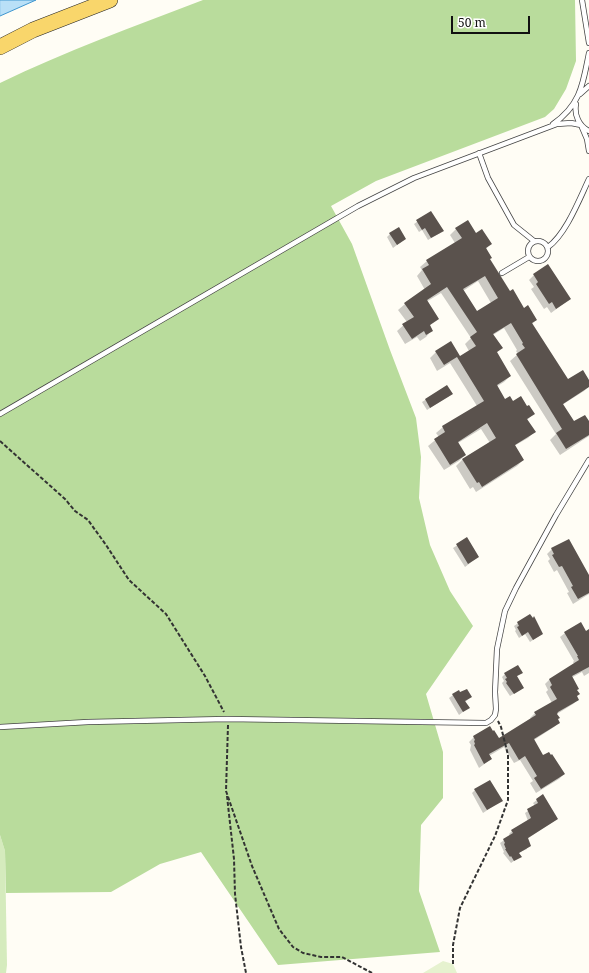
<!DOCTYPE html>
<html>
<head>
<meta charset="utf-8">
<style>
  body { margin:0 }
  #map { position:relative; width:589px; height:973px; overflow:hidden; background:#fffdf5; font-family:"Noto Serif",serif }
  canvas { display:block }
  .scale { position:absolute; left:451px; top:16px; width:79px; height:18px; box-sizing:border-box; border:2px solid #111; border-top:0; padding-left:5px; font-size:12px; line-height:14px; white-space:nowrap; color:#111; -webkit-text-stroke:3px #fff; paint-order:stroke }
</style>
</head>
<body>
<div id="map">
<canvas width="589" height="973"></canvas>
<div class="scale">50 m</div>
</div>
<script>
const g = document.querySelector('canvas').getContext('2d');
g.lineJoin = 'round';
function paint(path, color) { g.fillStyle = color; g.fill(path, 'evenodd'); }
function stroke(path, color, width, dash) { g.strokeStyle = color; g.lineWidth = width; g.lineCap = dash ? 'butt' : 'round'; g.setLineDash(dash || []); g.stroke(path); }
const green = new Path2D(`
  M0,835L5,851L7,965L6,973H0Z`);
const forest = new Path2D(`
  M203,0H575L576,61L566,89L554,109L545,117L376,181L331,206L352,244L390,350L416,418L421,457L419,498L430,545L450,591L473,626L426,694L443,752V798L421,825L419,891L440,952L278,965L201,852L160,864L111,892L6,893L5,851L0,835V83C66,51 135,26 203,0Z`);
const pitch = new Path2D(`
  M443,961L453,964L457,973H423Z`);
const water = new Path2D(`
  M0,0H36L0,16Z`);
const shadow = new Path2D(`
  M431,212L440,233L428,240L422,230L419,232L414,224Z
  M456,229L476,235L490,244L486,249L489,260L509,292L523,309L536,320L532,324L568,381L589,382V386L584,391L562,405L574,423H589V436L560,455L550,440L556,434L510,361L518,354L516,351L517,350L504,328L493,335L501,348L496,353L510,376L504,382L496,387L505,401L527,407L533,414L527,420L534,432L528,438L514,446L523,460L517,466L476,492L473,487L470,489L456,466L462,460L490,443L481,429L458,443L465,455L459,461L444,470L428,446L439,437L436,433L443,427L477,406L450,363L437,371L430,358L436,352L459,357L469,351L465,344L471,338L441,293L426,302L438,318L429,326L432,330L426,337L420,341L417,337L405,344L397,331L407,322L398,310L405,304L425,290L417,276L422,270L420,267L427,261L455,243L450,235ZM478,281L491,303L477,312L463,291Z
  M390,234L405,239L393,248L387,237Z
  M534,275L570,299L551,313L547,307L544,309L531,289L534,287L529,280Z
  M447,386L449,396L427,410L422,402Z
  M467,539L478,557L465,567L453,548Z
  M552,549L589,577V594L573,604L567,593L569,592L557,570L554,572L548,561L550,559L547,554Z
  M530,615L542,634L530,642L525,634L519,638L515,631L516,630L514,626Z
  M589,630V673L584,676L582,672L571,678L578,700L573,704L557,714V720L559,722L554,727L534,740L543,756L564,774L559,779L536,793L530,783L533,781L520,760L514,763L504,747L489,756L491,759L479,768L470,750L471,745L469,742L474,737L499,739L531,719L530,718L535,713L552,703L546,692L548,690L545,684L549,680L574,664L573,662L574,661L560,637L565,633L585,632Z
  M521,673L516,677L523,688L510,696L504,687L502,683L504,681L502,677L505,674Z
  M460,694L471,697L465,702L468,708L459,715L449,698L453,695Z
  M475,790L501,801L483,813L472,793Z
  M542,796L557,819L527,839V849L518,853L521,856L511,863L503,853L504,852L500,843L510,836L509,834L512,831L528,821L525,813L535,806L533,803Z`);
const building = new Path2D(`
  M431,211L444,231L431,238L425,228L422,230L416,220Z
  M468,220L476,233L482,229L492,244L486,248L492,258L490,259L510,291L513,289L524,308L528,305L537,320L532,323L568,379L583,370L589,380V387L563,404L574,421L585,415L589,421V435L566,449L556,433L562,429L516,354L525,348L522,344L523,343L511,323L493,334L503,348L497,352L511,376L497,385L505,399L510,396L513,401L521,396L527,406L529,405L535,414L527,419L536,432L515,445L524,460L482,487L479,482L477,483L462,459L496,438L487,423L458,442L466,455L450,465L434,439L445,432L442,426L484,401L457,357L444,365L435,351L451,341L460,356L476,346L470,337L477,332L447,287L427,300L439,319L430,325L433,331L426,335L424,331L412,339L402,324L414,317L404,303L431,284L422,269L429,265L426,260L462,238L455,228ZM485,276L498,298L477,311L463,289Z
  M399,227L406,239L397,245L389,233Z
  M548,264L571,299L556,309L552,302L549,304L536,284L538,282L533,274Z
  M447,385L453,394L430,408L425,399Z
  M467,537L479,557L468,564L456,544Z
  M569,539L589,575V593L578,599L571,587L573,586L562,566L559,567L552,555L554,554L551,548Z
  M530,614L533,618L534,616L543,634L533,640L528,632L522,636L517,627L519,626L517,622Z
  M581,622L586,631L589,629V667L572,676L579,689L577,690L580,694L577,696L579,700L558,712L557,714L560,718L558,719L560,723L534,739L543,755L549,752L551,755L552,754L565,774L541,789L534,778L537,776L525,756L519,760L509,743L489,754L492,759L484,764L474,745L475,744L474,741L475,740L473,736L490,726L493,731L494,730L499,738L536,715L534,712L557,699L550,687L552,685L549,679L579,660L577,656H578L564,632Z
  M518,665L523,673L517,676L524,688L514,694L506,683L507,682L505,679L507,678L504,673Z
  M467,689L472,697L465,701L470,708L463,712L452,694L459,690L460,692Z
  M490,780L503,801L487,810L474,789Z
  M543,794L558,819L528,838L531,846L519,853L522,857L514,861L511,856L510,857L505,849H506L504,844L505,843L503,839L513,833L511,830L531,818L527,809L538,803L536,799Z`);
const path = new Path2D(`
  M0,441L65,499L75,511L88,520L106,545L129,580L166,614L205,676L224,712
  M228,725L226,791L252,866L279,929L293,947L303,953L321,957H342L372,973
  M227,796L234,859L235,894L241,947L246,973
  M453,964V945L460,908L495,836L508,800V755L501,727L498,721`);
const service = new Path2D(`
  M582,0L589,43
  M580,94L589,86
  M576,104C574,115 579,126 589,131
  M553,124C581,105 583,83 589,53
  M479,153L488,178L514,225L534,241
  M528 251a10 10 0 1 1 20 0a10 10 0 1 1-20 0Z
  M548,247C566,234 579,200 589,179
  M502,273L529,257
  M0,414L358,206L414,178L557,124L571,123L581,125L587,139L589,151
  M0,727L88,722L227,719L486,723L491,720L495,715L496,709L495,692L497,649L505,611L516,588L556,515L589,460`);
const primary = new Path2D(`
  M0,47L33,30L110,0`);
paint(green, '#d5ebbd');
paint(forest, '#b9dc9c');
paint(pitch, '#e6f2cf');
paint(water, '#b9e0f7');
stroke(water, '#3f96cf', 1);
paint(shadow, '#0003');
paint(building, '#5a524d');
stroke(service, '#444', 6);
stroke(primary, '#222', 16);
stroke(path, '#333', 2, [4, 2]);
stroke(service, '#fff', 4.5);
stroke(primary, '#f9d66b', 15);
</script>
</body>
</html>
